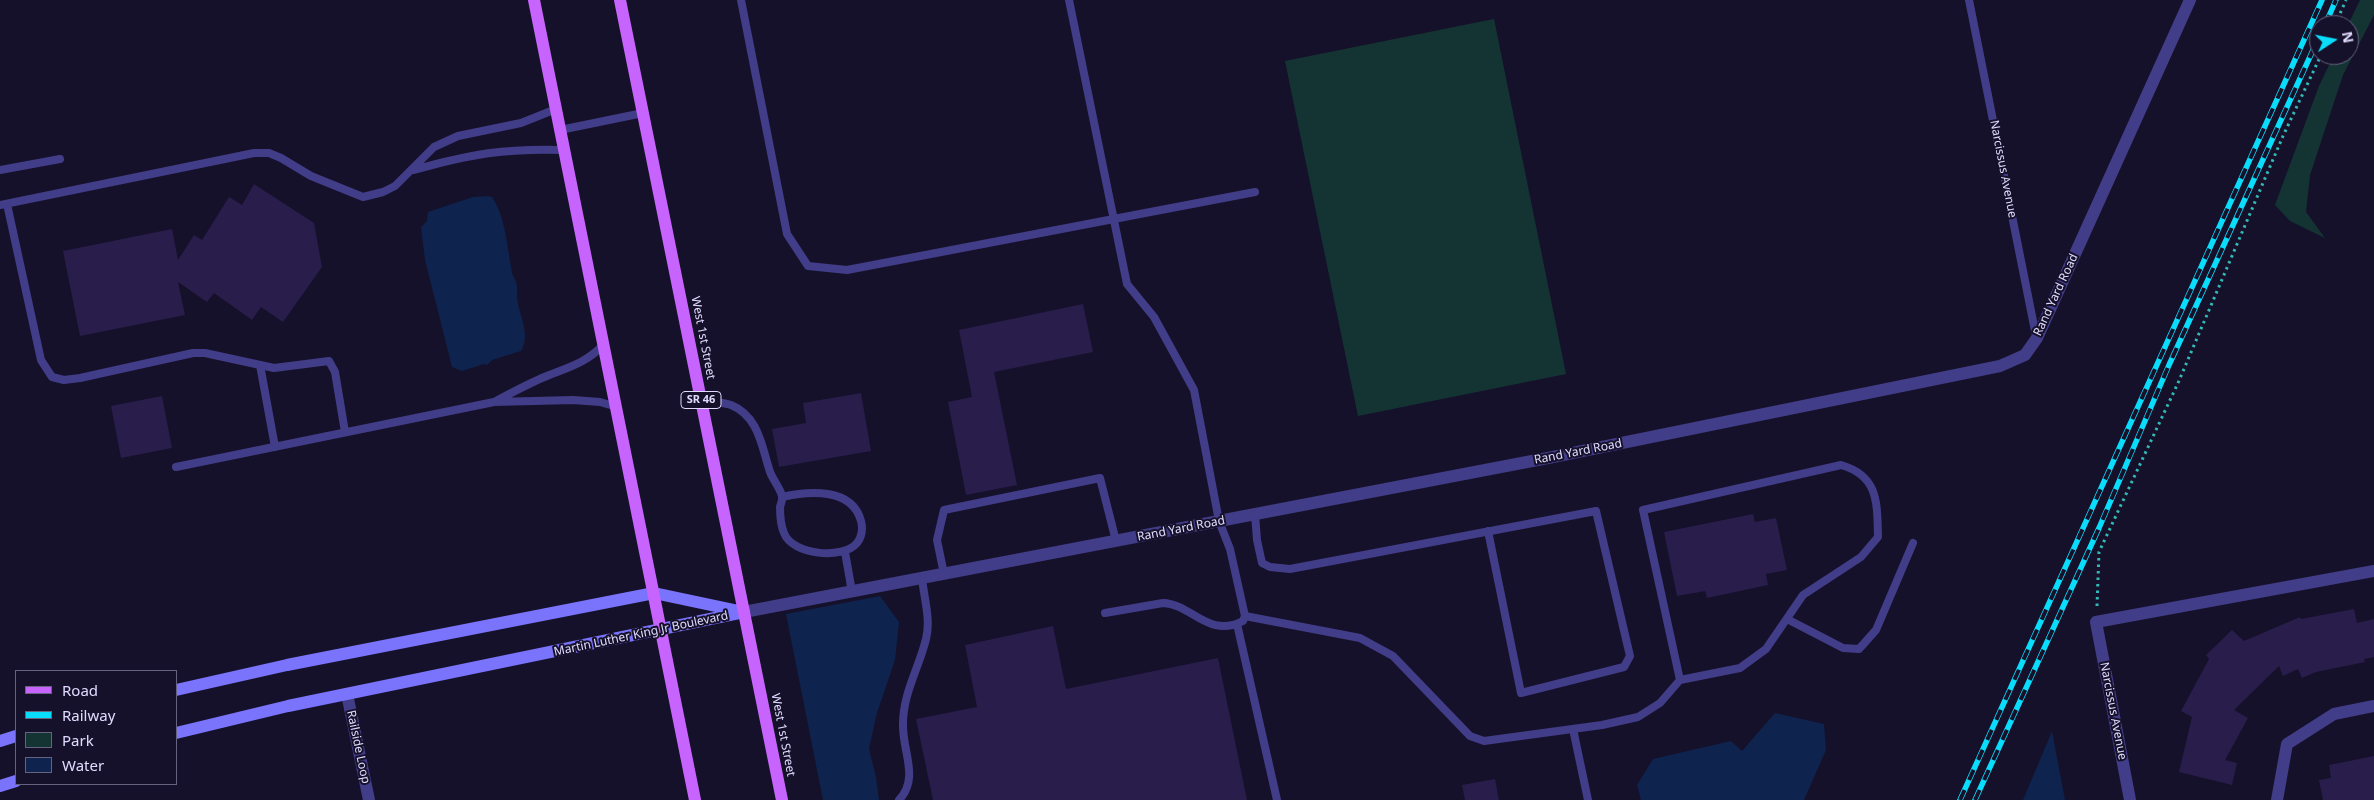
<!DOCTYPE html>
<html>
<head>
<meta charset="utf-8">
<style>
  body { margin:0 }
  #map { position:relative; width:2374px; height:800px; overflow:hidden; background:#16112a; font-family:"Noto Sans",sans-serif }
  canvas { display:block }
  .legend { position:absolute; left:15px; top:670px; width:162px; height:115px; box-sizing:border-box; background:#16112a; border:1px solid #67627f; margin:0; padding:6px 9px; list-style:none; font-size:15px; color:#e0dbfe }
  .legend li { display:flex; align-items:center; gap:10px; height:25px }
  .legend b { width:25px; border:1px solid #67627f }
  .north { position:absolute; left:2309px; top:15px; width:50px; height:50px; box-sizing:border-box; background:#16112a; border:1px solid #67627f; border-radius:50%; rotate:79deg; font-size:14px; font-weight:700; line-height:20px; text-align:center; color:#e0dbfe }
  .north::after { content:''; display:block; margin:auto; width:18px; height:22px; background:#0addfb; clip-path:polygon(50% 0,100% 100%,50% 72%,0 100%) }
</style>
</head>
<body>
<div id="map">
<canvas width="2374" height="800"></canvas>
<ul class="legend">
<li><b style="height:6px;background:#c764fd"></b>Road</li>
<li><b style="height:6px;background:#0addfb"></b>Railway</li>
<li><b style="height:14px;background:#143434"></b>Park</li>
<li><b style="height:14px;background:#0e234d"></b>Water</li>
</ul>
<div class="north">N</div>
</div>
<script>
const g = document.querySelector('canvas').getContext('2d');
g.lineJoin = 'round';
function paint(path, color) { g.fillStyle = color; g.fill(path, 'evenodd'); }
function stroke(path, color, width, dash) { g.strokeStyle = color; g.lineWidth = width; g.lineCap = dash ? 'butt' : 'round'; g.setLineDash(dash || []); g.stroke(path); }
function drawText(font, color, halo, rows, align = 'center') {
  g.font = font + ' "Noto Sans",sans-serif'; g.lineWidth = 4; g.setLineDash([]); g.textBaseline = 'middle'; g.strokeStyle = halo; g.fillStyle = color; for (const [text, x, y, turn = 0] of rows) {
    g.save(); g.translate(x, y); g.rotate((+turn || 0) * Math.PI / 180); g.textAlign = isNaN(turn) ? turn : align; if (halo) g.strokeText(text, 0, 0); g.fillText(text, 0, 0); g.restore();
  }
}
const green = new Path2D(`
  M2360,0H2374V15L2343,75L2310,175L2306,212L2325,238L2290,221L2275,205L2319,86L2334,55H2349L2348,25Z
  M1494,19L1566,374L1358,416L1285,61Z`);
const water = new Path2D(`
  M488,196L492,197C506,218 507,247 512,272C512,275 515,279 516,282C518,288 517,293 517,298C519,315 531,335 521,351L492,360L487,365L484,364L462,371L452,367L425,260L421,227L427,221L428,212L473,197Z
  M880,596L899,622L895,660L877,713L869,749L876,777L879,800H823L786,614Z
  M1775,713L1824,724L1826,750L1804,800H1641L1637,785L1653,759L1731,741L1742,751Z
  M2052,731L2065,800H2023Z`);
const building = new Path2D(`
  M254,184L314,223L322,267L283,322L261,307L252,320L214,293L207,302L178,282L185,315L80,336L63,251L172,229L178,260L194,235L202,240L229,197L242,205Z
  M1083,304L1093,352L994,372L1017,485L966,495L948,402L972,397L959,330Z
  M861,393L871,451L779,467L772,429L806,423L803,403Z
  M162,396L172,448L121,458L111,406Z
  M1753,514L1755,522L1776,518L1787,570L1766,574L1768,585L1707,598L1705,591L1677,596L1664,532Z
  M2354,609L2357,623L2374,619V657L2364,659L2365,662L2316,672L2302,678L2298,669L2283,676L2279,666L2234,710L2248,718L2225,760L2237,763L2232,785L2179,772L2192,717L2181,711L2209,659L2206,655L2232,630L2244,641L2300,617L2301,619Z
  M1053,626L1066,689L1218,658L1247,800H933L916,719L977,707L965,645Z
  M2374,756V800H2323L2319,780L2331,778L2329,765Z
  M1495,779L1499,800H1465L1462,785Z`);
const path = new Path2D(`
  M2335,25L2346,0
  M2097,606L2099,552L2178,383L2283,136L2321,55`);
const service = new Path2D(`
  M741,0L787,234L808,266L847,270L1255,192
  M1069,0L1127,284L1154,317L1194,390L1219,521L1230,549L1245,616L1243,621C1208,639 1192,604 1163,603L1105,613
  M1969,0L2036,336
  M560,130L643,113
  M0,170L60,159
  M414,170C470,154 506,148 564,150
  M7,204L41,360L52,377L64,380L80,378L193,353H205L274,368L329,361L335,372L345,432
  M0,205L254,153H269L281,158L311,176L363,197L383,192L395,186L434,147L458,136L521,123L556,109
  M260,365L275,447
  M701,400C711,402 722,402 731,405C759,416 762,448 770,472C773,480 780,488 782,496C783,499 781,503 780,507C780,515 781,526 784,533C792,555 843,560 857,543C862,537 863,528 861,521C852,487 808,491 782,497
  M496,401C511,393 526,385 542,378C565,368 586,364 604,344
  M176,467L494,402L573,400L600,402L617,407
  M1255,514L1257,540L1262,563L1270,567L1290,569L1596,511L1630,656L1624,667L1521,693L1488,531
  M845,552L852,592
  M944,574L937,540L944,510L1100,478L1116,541
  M1245,616L1360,638L1393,656L1470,736L1484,741L1602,725L1638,717L1660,703L1680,680L1643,510L1841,465C1879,476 1877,503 1878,537L1861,557L1803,595L1766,649L1740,668L1680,680
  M1787,619L1843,648L1859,649L1876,630L1913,543
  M1237,624L1277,800
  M1573,729L1588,800
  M899,800C920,778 902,751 903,724C903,693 919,668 926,639C931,620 924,598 922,578`);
const minor = new Path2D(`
  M744,612L1553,457L2000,366L2025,355L2037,338L2190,0
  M347,694L369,800
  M2130,800L2096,622L2374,571
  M2277,800L2287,744L2334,714L2374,706`);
const secondary = new Path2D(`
  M176,690L287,665L654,593L739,611
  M176,733L288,706L744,612
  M0,741L16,736
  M0,786L16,781`);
const primary = new Path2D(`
  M534,0L695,800
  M620,0L782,800`);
const rail = new Path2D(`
  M2325,25L2336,0
  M1960,800L2322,0
  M1975,800L2099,528L2169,365L2319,37`);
const shields = [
  [701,400,40]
];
const shieldNames = [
  ["SR 46",701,400]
];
const streetNames = [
  ["Narcissus Avenue",2003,169,79],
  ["Rand Yard Road",2056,295,-65],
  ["West 1st Street",703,338,79],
  ["Rand Yard Road",1578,452,-11],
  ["Rand Yard Road",1181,529,-11],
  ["Martin Luther King Jr Boulevard",641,634,-12],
  ["Narcissus Avenue",2113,711,79],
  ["West 1st Street",783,735,79],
  ["Railside Loop",358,747,78]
];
paint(green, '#143434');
paint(water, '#0e234d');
paint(building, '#281d4b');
stroke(path, '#32bbb6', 3, [2.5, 4]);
stroke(service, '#423d88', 8);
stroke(minor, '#423d88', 12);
stroke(secondary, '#7a74fd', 12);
stroke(primary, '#c764fd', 12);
stroke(rail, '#0addfb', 5.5);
stroke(rail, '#16112a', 4, [11]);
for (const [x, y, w] of shields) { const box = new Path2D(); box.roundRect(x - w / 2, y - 8.5, w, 17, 4); g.fillStyle = '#16112a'; g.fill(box); stroke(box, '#e0dbfe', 1); }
drawText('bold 11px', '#e0dbfe', null, shieldNames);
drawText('12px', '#e0dbfe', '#16112a', streetNames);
</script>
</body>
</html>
